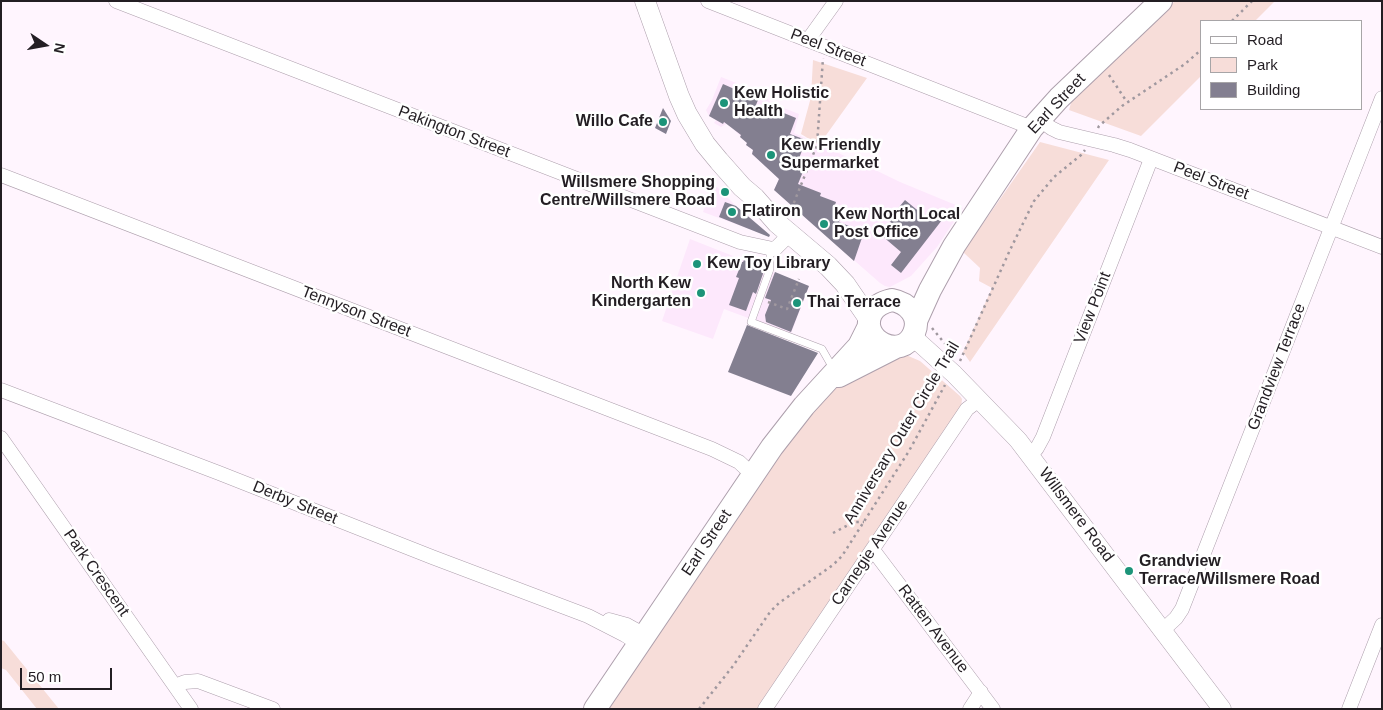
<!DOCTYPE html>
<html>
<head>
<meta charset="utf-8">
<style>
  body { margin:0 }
  #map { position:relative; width:1383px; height:710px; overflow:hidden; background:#fff5fe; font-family:Arial,sans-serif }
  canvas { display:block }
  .frame { position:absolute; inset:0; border:2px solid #231e23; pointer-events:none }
  .legend { position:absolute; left:1200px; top:20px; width:162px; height:90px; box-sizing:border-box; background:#fff; border:1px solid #a7a5a7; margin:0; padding:6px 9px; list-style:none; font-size:15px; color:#231e23 }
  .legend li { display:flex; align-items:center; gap:10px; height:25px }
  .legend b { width:25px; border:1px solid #a7a5a7 }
  .north { position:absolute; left:20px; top:20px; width:50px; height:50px; -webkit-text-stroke:4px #fff; paint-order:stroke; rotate:102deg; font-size:14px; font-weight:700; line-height:20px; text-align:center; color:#231e23 }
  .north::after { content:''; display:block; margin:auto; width:18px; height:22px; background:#231e23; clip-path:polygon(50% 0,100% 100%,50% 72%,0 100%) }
  .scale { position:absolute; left:20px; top:668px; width:92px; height:22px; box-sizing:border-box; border:2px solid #231e23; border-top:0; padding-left:6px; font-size:15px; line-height:18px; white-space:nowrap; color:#231e23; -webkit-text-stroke:4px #fff; paint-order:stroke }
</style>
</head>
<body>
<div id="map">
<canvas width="1383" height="710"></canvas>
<div class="frame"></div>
<ul class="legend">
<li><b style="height:6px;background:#fff"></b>Road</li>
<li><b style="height:14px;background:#f7ddd9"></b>Park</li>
<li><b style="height:14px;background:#837f90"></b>Building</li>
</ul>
<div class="north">N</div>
<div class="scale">50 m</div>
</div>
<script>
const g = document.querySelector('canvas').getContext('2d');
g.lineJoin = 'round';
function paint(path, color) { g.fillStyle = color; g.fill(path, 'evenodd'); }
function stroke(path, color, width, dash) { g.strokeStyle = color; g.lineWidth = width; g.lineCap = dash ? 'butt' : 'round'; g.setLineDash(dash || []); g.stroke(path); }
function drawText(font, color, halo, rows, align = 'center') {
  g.font = font + ' Arial,sans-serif'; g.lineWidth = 5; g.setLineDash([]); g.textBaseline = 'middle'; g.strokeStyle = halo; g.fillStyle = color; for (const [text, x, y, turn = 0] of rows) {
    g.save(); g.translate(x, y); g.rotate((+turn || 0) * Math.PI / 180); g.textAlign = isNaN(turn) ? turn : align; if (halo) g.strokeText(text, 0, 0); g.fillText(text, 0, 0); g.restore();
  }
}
const built = new Path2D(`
  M721,77L762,93L771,103L799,114L794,133L867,166L900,182L963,208L937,247L911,276L890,287L885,286L880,283L774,190L779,179L752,154L753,150L746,145L747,142L734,130L735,128L728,123L721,127L714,123L716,120L709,116L706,110L712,100Z
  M713,183L736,206L757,232L703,212Z
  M690,239L809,286L791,334L724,309L713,339L662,321Z`);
const green = new Path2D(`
  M1175,1H1275L1255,21H1202V75L1141,136L1069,110L1073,96Z
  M813,60L867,78L819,145L801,134L811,97Z
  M1040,142L1109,160L970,362L963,352L992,288L979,281L980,268L963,252Z
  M906,355L920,361L960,396L962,399L961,408L758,709H605L785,441L834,389L855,375L875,364Z
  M1,640L4,641L59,709H37L6,670L1,668Z`);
const building = new Path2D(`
  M723,84L748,95L747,96L758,100L756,105L761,107L759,111L777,118L779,111L796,118L790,134L806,140L798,161L806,164L798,184L821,193L820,196L836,202L835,205L844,209L839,222L864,232L854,261L774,190L779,179L752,154L753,150L746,145L747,143L740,137L741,135L724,122L723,124L709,116Z
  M663,108L671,121L666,134L655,128Z
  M905,200L927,218L931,212L942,220L901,273L891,265L901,252L881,235L891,222L888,220Z
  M725,202L736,206L770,235L769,237L719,217Z
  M744,260L765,268L756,294L753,292L746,311L729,305L739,278L736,277L742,262H743Z
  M775,272L809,286L791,332L766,322L765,315L771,300L765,298Z
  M747,325L818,353L791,396L728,372Z`);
const path = new Path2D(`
  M1232,21L1252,1
  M1109,75L1127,102
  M1098,128L1099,126L1122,106L1185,64L1202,49
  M789,215L817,145L823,58
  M768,302L787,309L799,279
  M932,328L946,345
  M960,361L1010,250L1034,201L1054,177L1081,155L1085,150
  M833,533L854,522H864
  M699,709L733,666L770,612L779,603L833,565L842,556L909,451L945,385`);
const service = new Path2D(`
  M770,249V269L751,322L822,349L834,370`);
const minor = new Path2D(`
  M116,1L740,242L773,249L776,248L790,234
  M708,1L1032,128
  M808,40L836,1
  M1039,119L1051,128L1059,132L1114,145L1130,150L1382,247
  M1,175L712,449L739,462L753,475
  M1,390L219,473L432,557L588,616L625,635L639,644
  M1,438L191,709
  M1031,455L1037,448L1043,437L1151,159
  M873,550L993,709
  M609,620L627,625L645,635
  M1162,631L1176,618L1182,609L1382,98
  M175,686L185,682L198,681L273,709
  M765,709L967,409L979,400
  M970,709L981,692
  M1349,709L1382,625`);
const tertiary = new Path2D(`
  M913,337L954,374L1018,440L1222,709`);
const secondary = new Path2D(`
  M645,1L679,96L687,114L705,144L719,161L742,187L755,198L777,223L828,266L845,284L869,319`);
const primary = new Path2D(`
  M892,300C908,303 921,316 914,333C902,362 859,340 871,314C875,305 883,302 892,300Z
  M916,321L930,290L954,246L1032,128L1059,98L1161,1
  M839,376L894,348
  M595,709L772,447L804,406L859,346L868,328`);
const markers = [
  [724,103,5,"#1c9479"],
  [663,122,5,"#1c9479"],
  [771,155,5,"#1c9479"],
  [725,192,5,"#1c9479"],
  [732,212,5,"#1c9479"],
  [824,224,5,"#1c9479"],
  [697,264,5,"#1c9479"],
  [701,293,5,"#1c9479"],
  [797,303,5,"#1c9479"],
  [1129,571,5,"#1c9479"]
];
const streetNames = [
  ["Peel Street",828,48,21],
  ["Earl Street",1057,104,-47],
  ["Pakington Street",454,132,21],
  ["Peel Street",1211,181,21],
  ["View Point",1093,308,-69],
  ["Tennyson Street",356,312,21],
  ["Grandview Terrace",1277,367,-69],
  ["Anniversary Outer Circle Trail",902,433,-59],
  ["Derby Street",295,503,22],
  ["Willsmere Road",1076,515,53],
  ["Earl Street",707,543,-56],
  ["Carnegie Avenue",870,553,-56],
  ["Park Crescent",96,573,55],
  ["Ratten Avenue",933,629,53]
];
const poiNames = [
  ["Kew Holistic",734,94],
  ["Health",734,112],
  ["Willo Cafe",653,122,"right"],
  ["Kew Friendly",781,146],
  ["Supermarket",781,164],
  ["Willsmere Shopping",715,183,"right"],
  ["Centre/Willsmere Road",715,201,"right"],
  ["Flatiron",742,212],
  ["Kew North Local",834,215],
  ["Post Office",834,233],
  ["Kew Toy Library",707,264],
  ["North Kew",691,284,"right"],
  ["Kindergarten",691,302,"right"],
  ["Thai Terrace",807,303],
  ["Grandview",1139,562],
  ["Terrace/Willsmere Road",1139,580]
];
paint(built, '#fde8fc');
paint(green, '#f7ddd9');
paint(building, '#837f90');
stroke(service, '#ad9fac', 8);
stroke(minor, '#ad9fac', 15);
stroke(tertiary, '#ad9fac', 19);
stroke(secondary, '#ad9fac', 21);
stroke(primary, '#ad9fac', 24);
stroke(path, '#a0989f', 2.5, [2.5, 4]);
stroke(service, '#fff', 7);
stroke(minor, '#fff', 14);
stroke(tertiary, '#fff', 18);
stroke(secondary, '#fff', 20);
stroke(primary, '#fff', 22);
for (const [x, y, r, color] of markers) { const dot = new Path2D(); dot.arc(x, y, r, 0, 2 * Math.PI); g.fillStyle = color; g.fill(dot); stroke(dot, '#fff', 2); }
drawText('16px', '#231e23', '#fff', streetNames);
drawText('bold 16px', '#231e23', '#fff', poiNames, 'left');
</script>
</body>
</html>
